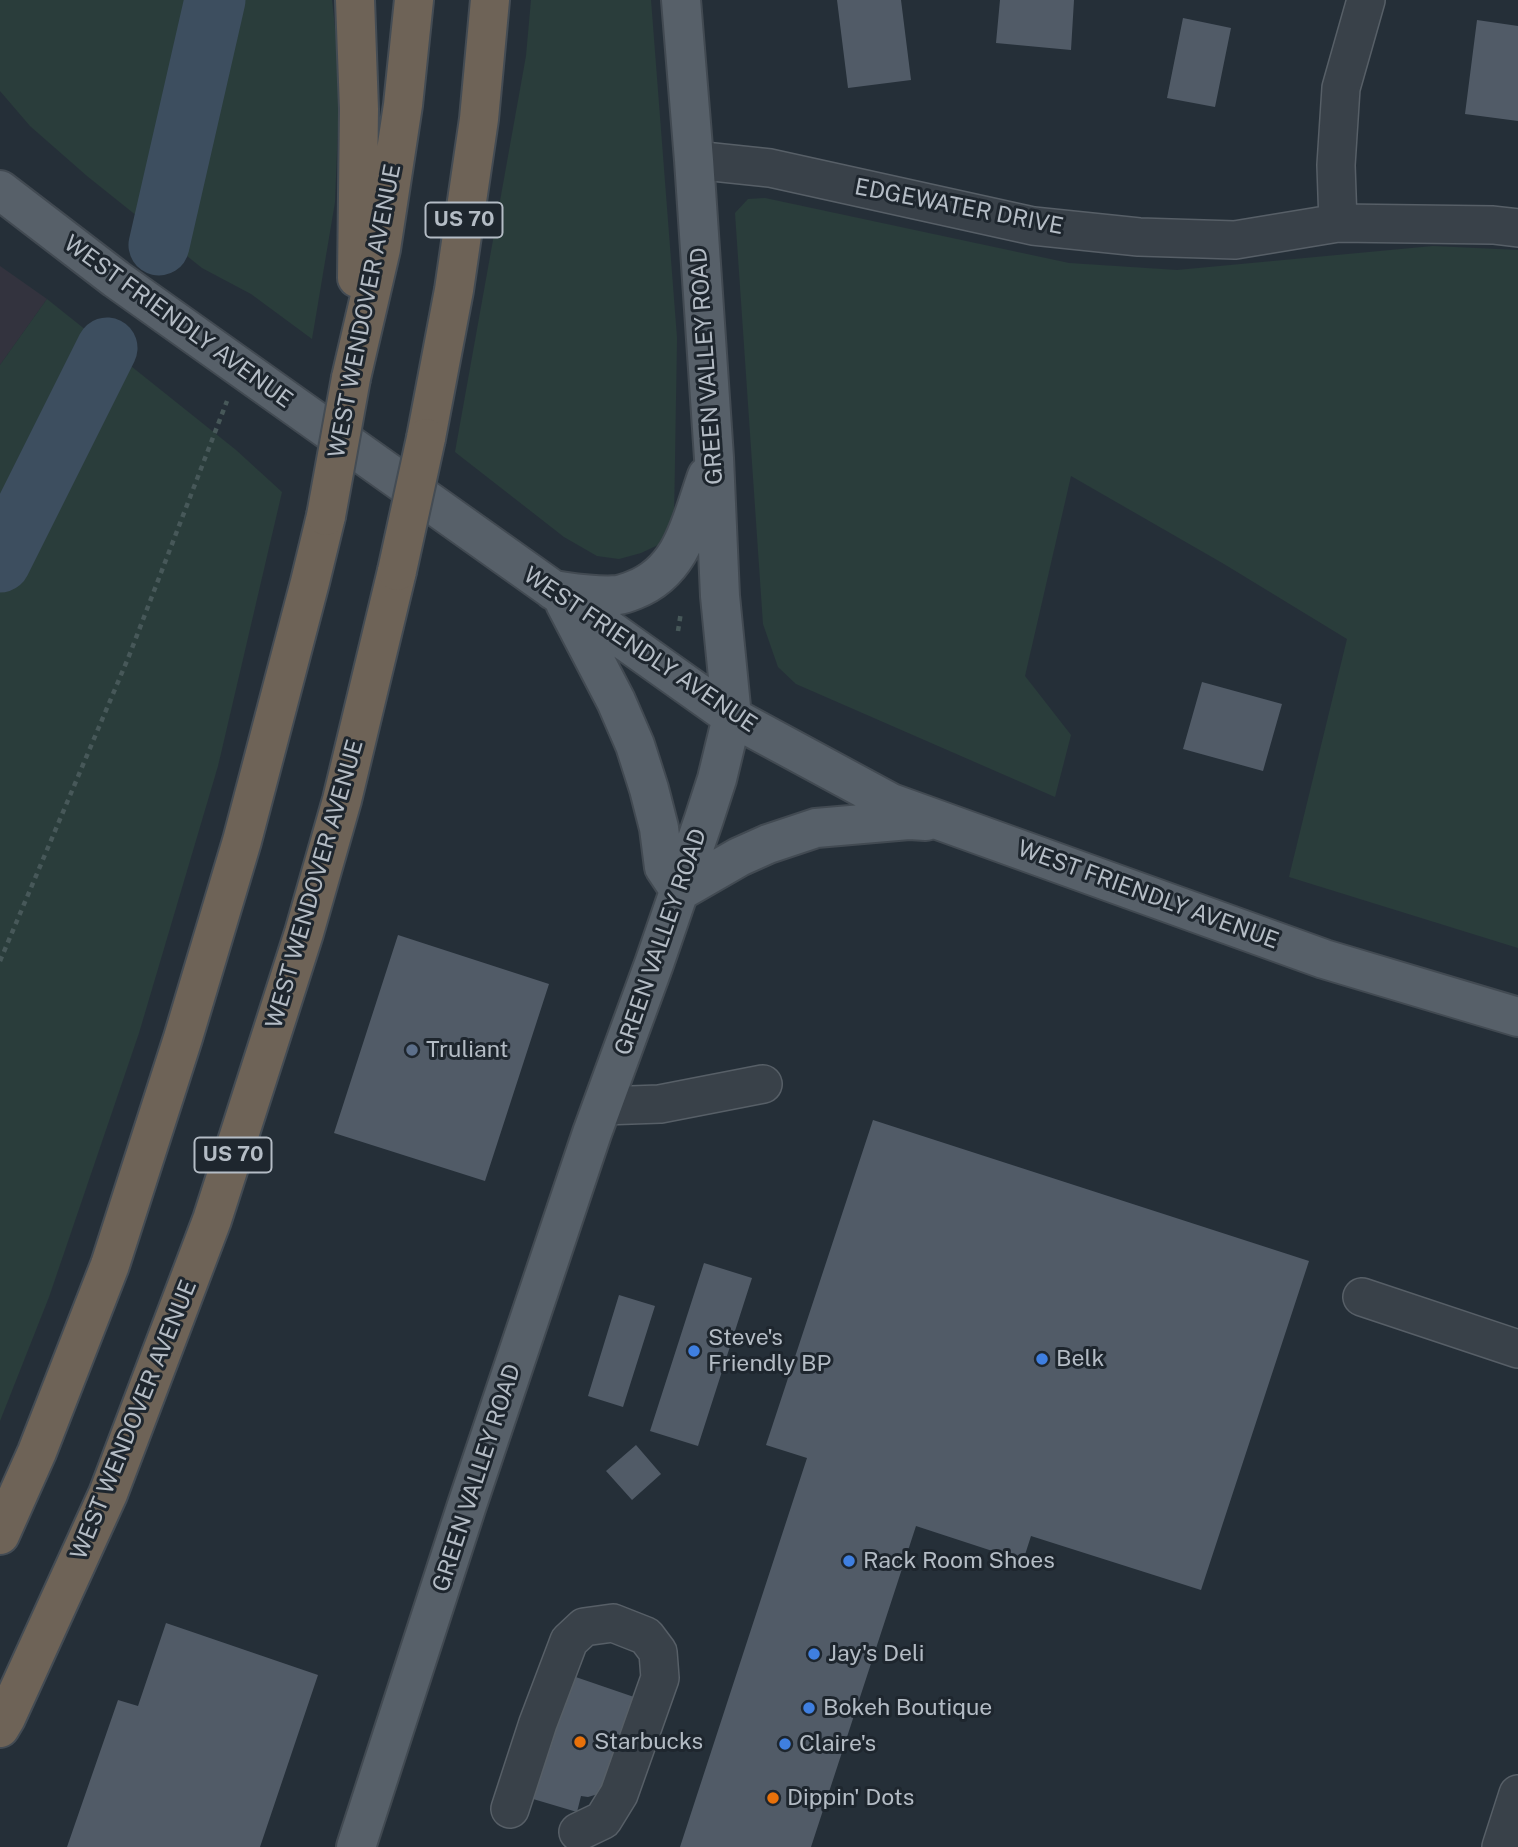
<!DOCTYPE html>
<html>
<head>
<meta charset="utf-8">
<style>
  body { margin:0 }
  canvas { display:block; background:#252f38 }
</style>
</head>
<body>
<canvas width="1518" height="1847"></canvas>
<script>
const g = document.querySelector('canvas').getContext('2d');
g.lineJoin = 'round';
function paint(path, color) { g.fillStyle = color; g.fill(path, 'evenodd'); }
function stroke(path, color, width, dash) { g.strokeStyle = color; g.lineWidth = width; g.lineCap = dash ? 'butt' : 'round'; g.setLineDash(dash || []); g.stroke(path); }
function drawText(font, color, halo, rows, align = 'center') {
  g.font = font + ' "Public Sans",sans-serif'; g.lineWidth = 6; g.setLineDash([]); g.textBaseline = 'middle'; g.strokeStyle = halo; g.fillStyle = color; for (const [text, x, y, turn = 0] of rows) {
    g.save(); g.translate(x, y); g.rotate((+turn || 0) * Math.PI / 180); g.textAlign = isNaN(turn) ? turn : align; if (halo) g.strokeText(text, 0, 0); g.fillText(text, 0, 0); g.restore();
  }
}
const medical = new Path2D(`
  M0,266L47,299L0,365Z`);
const green = new Path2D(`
  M0,0H332L340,73L335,202L312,339L251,294L202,268L87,176L30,126L0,91Z
  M531,0H651L677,338L674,519L658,545L641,553L619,559L597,556L564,537L455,452L526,56Z
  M765,198L1069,263L1177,270L1433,246L1518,250V948L1289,877L1347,639L1224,564L1071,476L1025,676L1071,735L1055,797L796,684L778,667L763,624L735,213L748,199Z
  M47,299L236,450L282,492L218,766L139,1033L49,1297L0,1421V365Z`);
const river = new Path2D(`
  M159,245L215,0
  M0,562L107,348`);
const building = new Path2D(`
  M837,0H901L911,80L848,88Z
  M1000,0H1074L1071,50L996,43Z
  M1183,18L1231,28L1215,107L1167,98Z
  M1477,20L1518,26V121L1465,114Z
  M1202,682L1282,704L1263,771L1183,749Z
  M398,935L549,984L485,1181L334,1133Z
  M873,1120L1309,1261L1201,1590L1031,1536L1023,1561L916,1526L811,1847H680L807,1458L766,1445Z
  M704,1263L752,1278L698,1446L650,1431Z
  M619,1295L655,1306L623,1407L588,1396Z
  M636,1445L661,1474L632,1500L606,1471Z
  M166,1623L318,1675L260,1847H67L118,1700L138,1706Z
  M564,1673L634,1697L603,1786L598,1794L588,1797L581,1796L577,1812L523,1796Z`);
const path = new Path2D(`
  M678,631L681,612
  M0,961L129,656L227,401`);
const minor = new Path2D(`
  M694,160L770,168L1033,226L1139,237L1235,240L1338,223L1493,225L1518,228
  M1338,223L1336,165L1341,88L1366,0
  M602,1106L660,1104L763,1084
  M1362,1297L1518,1349
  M510,1809L538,1723L569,1641L584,1627L613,1623L646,1636L658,1652L660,1678L619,1794L603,1820L578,1832
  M1501,1847L1518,1794`);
const major = new Path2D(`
  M0,190L116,279L732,717L891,803L1324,959L1518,1017
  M553,590C575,593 596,597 618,595C624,594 629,592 634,590C683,571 691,521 707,476
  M565,603L616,701L635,745L649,789L659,828L664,867L680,891
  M680,891L739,857L768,844L816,828L909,820L926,821
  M356,1847L467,1505L592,1133L654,964L704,819L717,779L732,717L720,596L714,458L694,160L681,0`);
const highway = new Path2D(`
  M355,0L359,109L357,278
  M351,378L381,249L403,105L414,0
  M426,438L454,290L479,119L490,0
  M0,1535L37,1452L110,1265L183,1038L242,841L310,582L326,516
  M0,1728L6,1718L108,1494L212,1220L304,933L342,800L397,571`);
const highwayBridge = new Path2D(`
  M326,516L351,378
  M397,571L426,438`);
const markers = [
  [412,1050,7,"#5c6f8a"],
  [694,1351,7,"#3f7fe0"],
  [1042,1359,7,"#3f7fe0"],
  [849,1561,7,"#3f7fe0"],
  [814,1654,7,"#3f7fe0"],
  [809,1708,7,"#3f7fe0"],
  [580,1742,7,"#e8710a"],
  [785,1744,7,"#3f7fe0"],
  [773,1798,7,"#e8710a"]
];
const shields = [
  [464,220,77],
  [233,1155,77]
];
const shieldNames = [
  ["US 70",464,220],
  ["US 70",233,1155]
];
const streetNames = [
  ["EDGEWATER DRIVE",959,207,11],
  ["WEST WENDOVER AVENUE",365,311,-79],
  ["WEST FRIENDLY AVENUE",178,322,36],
  ["GREEN VALLEY ROAD",707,366,-94],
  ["WEST FRIENDLY AVENUE",640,650,34],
  ["WEST WENDOVER AVENUE",315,884,-74],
  ["WEST FRIENDLY AVENUE",1148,895,20],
  ["GREEN VALLEY ROAD",661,942,-71],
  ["WEST WENDOVER AVENUE",134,1420,-68],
  ["GREEN VALLEY ROAD",477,1478,-72]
];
const poiNames = [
  ["Truliant",426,1050],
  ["Steve's",708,1338],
  ["Friendly BP",708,1364],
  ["Belk",1056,1359],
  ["Rack Room Shoes",863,1561],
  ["Jay's Deli",828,1654],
  ["Bokeh Boutique",823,1708],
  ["Starbucks",594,1742],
  ["Claire's",799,1744],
  ["Dippin' Dots",787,1798]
];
paint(medical, '#33333e');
paint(green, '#2a3d3b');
stroke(river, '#3d4e5f', 61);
paint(building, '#515b67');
stroke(minor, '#575f67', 40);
stroke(major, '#424a52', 42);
stroke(highway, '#444c54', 42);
stroke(path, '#475859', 4.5, [5, 5]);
stroke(minor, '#394149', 37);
stroke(major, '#576069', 38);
stroke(highway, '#6e6357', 38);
stroke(highwayBridge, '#444c54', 42, []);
stroke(highwayBridge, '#6e6357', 38);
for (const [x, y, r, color] of markers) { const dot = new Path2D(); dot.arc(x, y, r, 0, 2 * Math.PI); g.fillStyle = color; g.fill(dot); stroke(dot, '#1e262e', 2.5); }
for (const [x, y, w] of shields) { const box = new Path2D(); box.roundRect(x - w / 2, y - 17.5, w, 35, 5); g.fillStyle = '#1e262e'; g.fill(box); stroke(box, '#b4bcc5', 2); }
drawText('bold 21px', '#b4bcc5', null, shieldNames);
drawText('23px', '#b4bcc5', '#1e262e', streetNames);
drawText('23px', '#b4bcc5', '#1e262e', poiNames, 'left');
</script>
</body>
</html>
